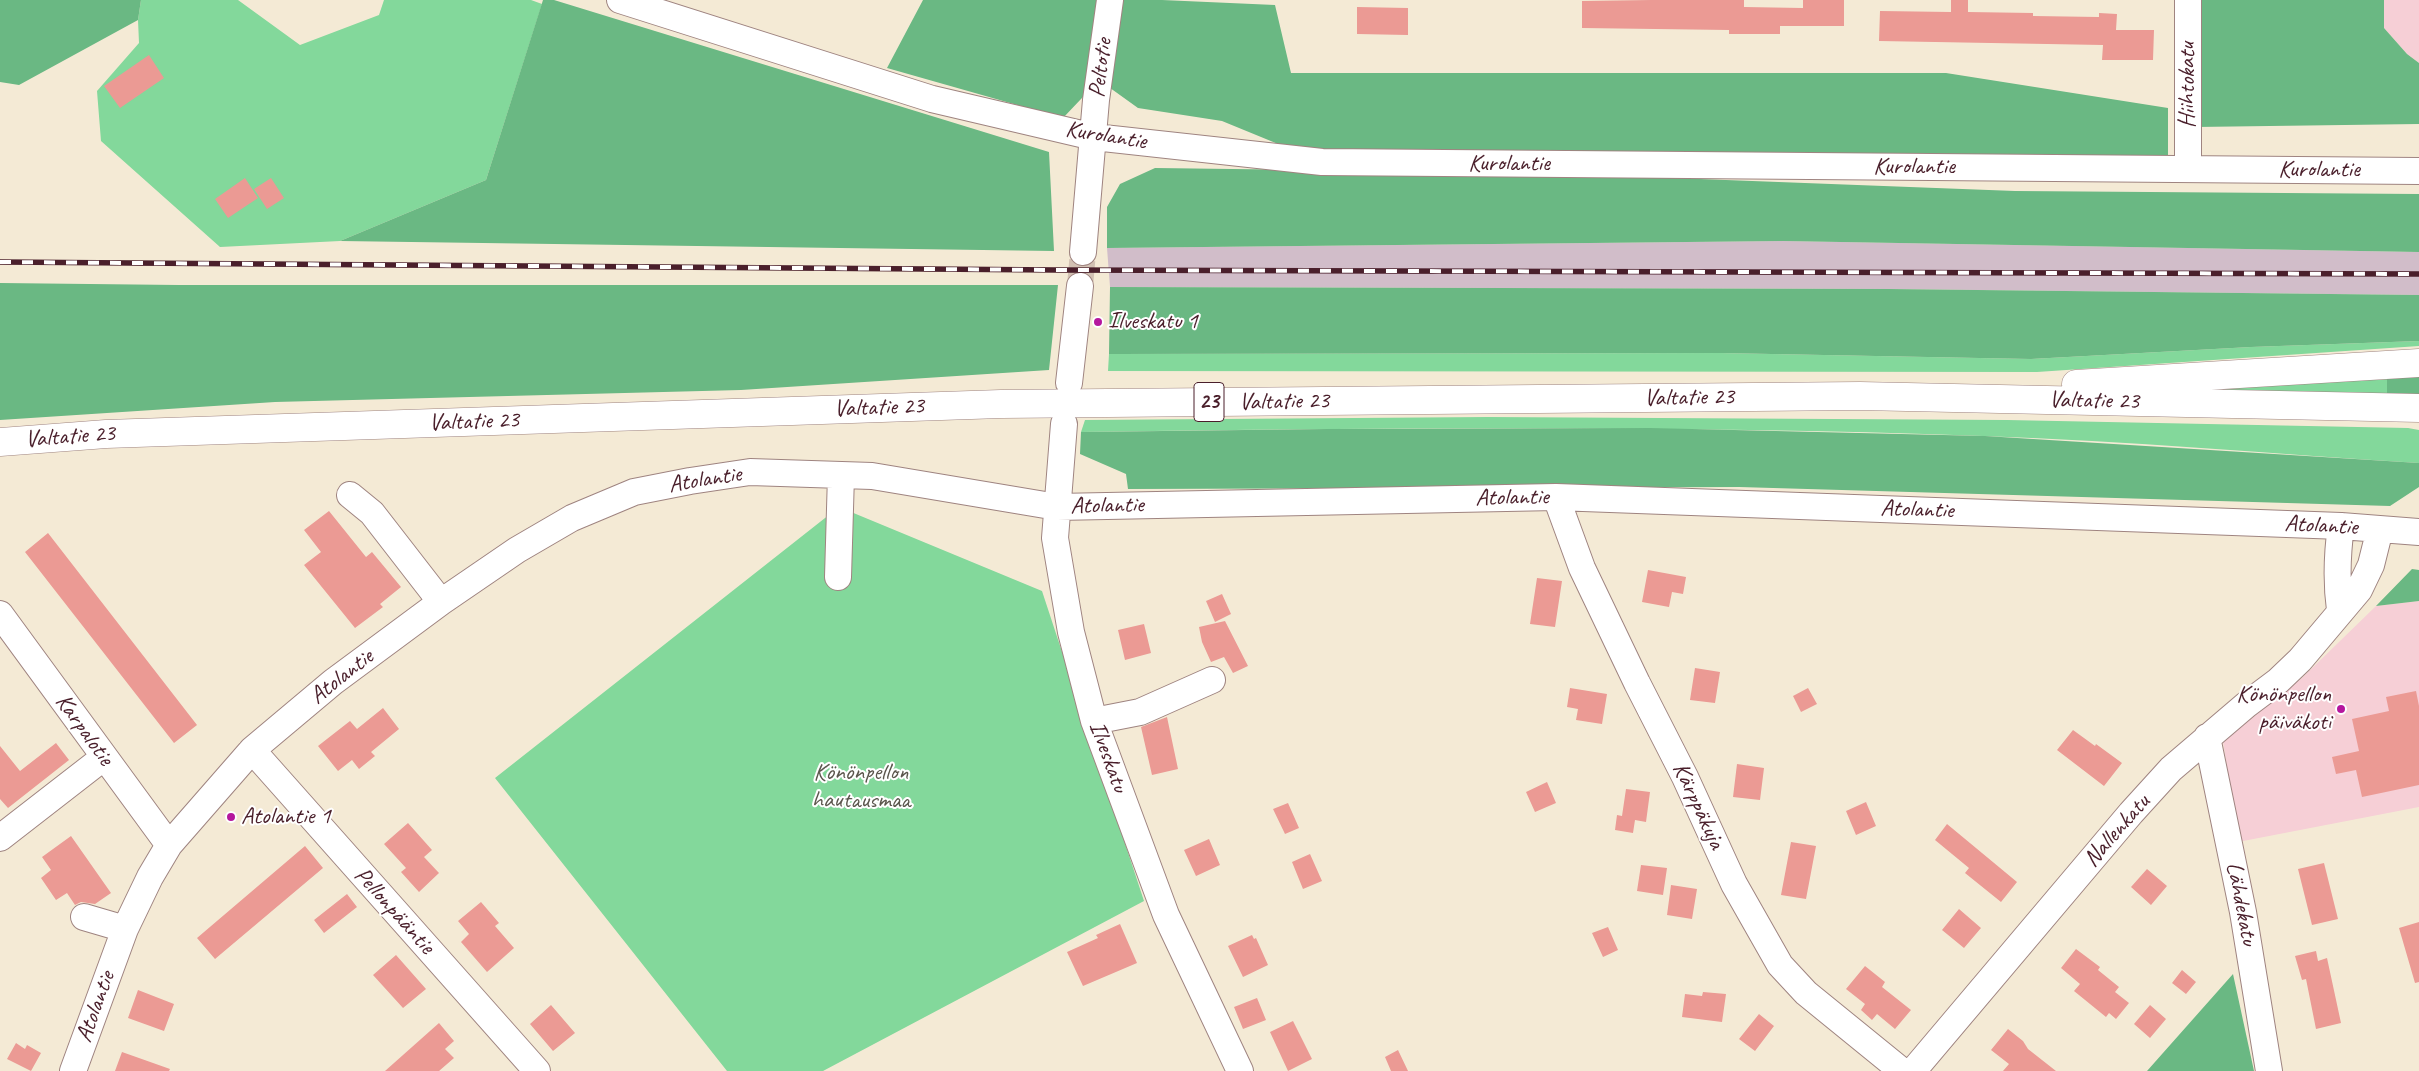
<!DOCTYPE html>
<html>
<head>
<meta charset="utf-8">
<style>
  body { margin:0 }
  canvas { display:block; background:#f4ead5 }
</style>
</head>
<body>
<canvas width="2419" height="1071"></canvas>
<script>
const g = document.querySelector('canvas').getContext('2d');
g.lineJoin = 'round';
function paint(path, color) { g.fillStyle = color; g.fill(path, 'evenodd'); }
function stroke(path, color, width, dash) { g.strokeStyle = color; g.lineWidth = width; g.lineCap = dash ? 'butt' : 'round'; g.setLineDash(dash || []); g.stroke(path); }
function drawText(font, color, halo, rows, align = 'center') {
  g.font = font + ' Caveat,sans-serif'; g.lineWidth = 4; g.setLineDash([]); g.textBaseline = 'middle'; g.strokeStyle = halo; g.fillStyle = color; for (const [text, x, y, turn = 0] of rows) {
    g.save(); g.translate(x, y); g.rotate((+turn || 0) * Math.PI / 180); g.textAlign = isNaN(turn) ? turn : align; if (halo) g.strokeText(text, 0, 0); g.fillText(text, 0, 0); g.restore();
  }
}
const built = new Path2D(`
  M2384,0H2419V63L2407,54L2384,28Z
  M2419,601V807L2238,842L2223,741L2302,678L2376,606Z`);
const industrial = new Path2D(`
  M1783,241L2419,252V295L1889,289L1110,287L1107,248Z`);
const green = new Path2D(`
  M141,0H238L300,45L379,15L384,0H531L542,4L486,180L340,241L220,247L101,141L97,91L139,43L138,20Z
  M2419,341V346L2037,372L1108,371L1109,354L1720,353L2031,359L2251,347Z
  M2387,379V394L2175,389Z
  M1488,417L2007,420L2408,428L2419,430V463C2274,454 2128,441 1983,436C1682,425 1382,428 1081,432L1085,420Z
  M839,507L1042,591L1144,901L823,1071H727L495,778Z`);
const forest = new Path2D(`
  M0,0H141L138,20L19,85L0,82Z
  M543,0H554L1049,152L1054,251L340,241L486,180Z
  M923,0H1162L1275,5L1291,73H1946L2168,108V155L1322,162L1222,121L1138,108L1099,80L1063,118L887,68Z
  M2199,0H2384V28L2407,54L2419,63V124L2195,127Z
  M1155,168L1542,173L2015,191L2419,194V252L1783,241L1107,248V207L1120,184Z
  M0,283L179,285H1058L1049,370L741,390L275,402L0,420Z
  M1110,287L1889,289L2419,295V341L2251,347L2031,359L1720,353L1109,354Z
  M2419,376V395L2387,394V379Z
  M1650,428L1985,436L2419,463V487L2390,506L1739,487L1128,489L1126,474L1080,454L1081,432L1327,429Z
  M2412,569L2419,570V601L2376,606Z
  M2233,974L2254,1071H2147Z`);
const building = new Path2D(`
  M1651,0H1744V7L1803,8V0H1844V26H1780V34H1729V30L1582,28V1Z
  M1951,0H1968V12L2033,13V16L2099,17V13L2117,14L2116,30H2154L2153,60H2102L2103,45L1879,41L1880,11L1951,12Z
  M1357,7L1408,8V35L1357,34Z
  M149,55L164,78L120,108L104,86Z
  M245,178L258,198L228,218L215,199Z
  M271,178L284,198L267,209L254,189Z
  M329,511L366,557L372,552L401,587L380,604L383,607L355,628L304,565L321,552L304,530Z
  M48,533L197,725L174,743L25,552Z
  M1648,570L1686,577L1683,594L1672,592L1669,607L1642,602Z
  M1537,578L1562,581L1555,627L1530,624Z
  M1222,594L1231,614L1215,622L1206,601Z
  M1225,621L1248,666L1233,673L1224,657L1211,662L1202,642L1199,627Z
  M1144,624L1151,653L1125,660L1118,630Z
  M1695,668L1720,672L1715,703L1690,700Z
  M1570,688L1607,694L1602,724L1576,720L1578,709L1567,707Z
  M1808,688L1817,704L1801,712L1793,696Z
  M2416,691L2419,706V785L2362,797L2356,770L2336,774L2332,757L2359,751L2352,719L2389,711L2386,697Z
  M383,708L399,729L371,752L375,756L359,769L352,760L338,771L318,746L350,721L357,729Z
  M1167,717L1178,769L1152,775L1141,727Z
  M2073,730L2095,746L2096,744L2122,763L2104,786L2057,750Z
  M56,743L69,760L8,808L0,799V746L20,771Z
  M1737,764L1764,768L1760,800L1733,797Z
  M1547,782L1556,803L1535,812L1526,792Z
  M1626,789L1650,792L1646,822L1635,820L1633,833L1615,830L1617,815L1622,816Z
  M1866,802L1876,826L1856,835L1846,811Z
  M1288,803L1299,828L1285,834L1273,809Z
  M408,823L432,850L424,857L439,873L419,892L401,872L406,868L384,844Z
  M1947,824L2017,882L2001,902L1965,873L1969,868L1935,840Z
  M71,836L111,893L95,904L81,902L75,905L67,893L56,900L41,878L51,870L42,857Z
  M1209,839L1220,865L1196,876L1184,850Z
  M1791,842L1816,846L1806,899L1781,895Z
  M305,846L323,868L215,959L197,938Z
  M1310,854L1322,881L1303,889L1292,862Z
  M2324,863L2338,919L2312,925L2298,869Z
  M1641,865L1667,868L1663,895L1637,891Z
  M2147,869L2167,886L2151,905L2131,887Z
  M1671,885L1697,889L1692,919L1667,915Z
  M347,894L357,907L324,933L314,920Z
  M481,902L499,923L495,926L514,948L487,972L461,942L469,934L458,921Z
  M1959,909L1981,928L1964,948L1942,930Z
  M2419,922V982L2415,983L2399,928Z
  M1120,924L1137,963L1083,986L1067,952L1098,938L1096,935Z
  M1608,927L1618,950L1603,957L1592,933Z
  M1252,935L1254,939L1256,938L1268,965L1243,977L1228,946Z
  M2076,949L2100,967L2098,970L2119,987L2115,992L2129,1003L2116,1019L2109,1013L2106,1017L2074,991L2080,984L2061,968Z
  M2316,951L2318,961L2327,958L2341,1023L2316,1029L2306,979L2302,980L2295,956Z
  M396,955L426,989L403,1008L373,975Z
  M1865,966L1885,982L1882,987L1911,1010L1895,1029L1877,1014L1872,1020L1861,1010L1865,1004L1846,989Z
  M2182,970L2196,982L2186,994L2172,983Z
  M138,990L174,1004L164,1031L128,1018Z
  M1703,992L1726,994L1722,1022L1682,1017L1685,994L1702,996Z
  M1257,998L1266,1020L1243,1029L1234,1007Z
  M551,1005L575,1033L553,1051L530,1024Z
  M2150,1005L2166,1019L2150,1038L2134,1024Z
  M1759,1014L1774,1026L1755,1051L1739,1039Z
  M1293,1021L1312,1059L1288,1071L1270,1032Z
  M439,1023L454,1041L445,1049L454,1058L439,1071H385Z
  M2008,1029L2023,1041L2028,1049L2056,1071H2003L2009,1064L1991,1050Z
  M16,1043L25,1049L27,1045L41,1053L31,1071L7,1059Z
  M1398,1050L1408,1071H1391L1385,1057Z
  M122,1052L170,1069L169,1071H115Z`);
const minorTunnel = new Path2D(`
  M1080,286L1083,252`);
const minor = new Path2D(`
  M620,0L932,99L1094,137L1322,162L2419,171
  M2188,169V0
  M1083,252L1096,100L1110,0
  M1069,383L1080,286
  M1064,424L1055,538L1071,632L1094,721L1166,915L1240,1071
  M350,495L372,513L441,602
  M1556,497L1582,568L1637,683L1685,777L1734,884L1780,965L1806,993L1902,1071
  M838,577L841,475
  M2340,610C2336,581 2337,555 2341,526
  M0,614L169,845
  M1094,721L1140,712L1212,680
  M2207,737L2243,912L2269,1071
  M252,750L537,1071
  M0,838L103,758
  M84,917L125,929
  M73,1071L125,929L150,877L169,845L252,750L333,682L441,602L517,550L572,518L634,492L690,481L750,472L872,476L1057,507L1556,497L2341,526L2419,532
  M1913,1071L2131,813L2171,769L2246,705L2278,681L2300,660L2359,590L2371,565L2380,529`);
const highway = new Path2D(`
  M2076,384L2419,363
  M0,442L106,434L1001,404L1860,396L2419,408`);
const rail = new Path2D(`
  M0,262L1057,270L2419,274`);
const markers = [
  [1098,322,5,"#b5179e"],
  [2341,709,5,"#b5179e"],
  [231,817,5,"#b5179e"]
];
const shields = [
  [1209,402,30]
];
const shieldNames = [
  ["23",1209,402]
];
const streetNames = [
  ["Peltotie",1101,68,-83],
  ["Hiihtokatu",2188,85,-90],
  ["Kurolantie",1106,136,9],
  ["Kurolantie",1509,164],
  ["Kurolantie",1914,167],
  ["Kurolantie",2319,170],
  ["Valtatie 23",1689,398,-1],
  ["Valtatie 23",2094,401,1],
  ["Valtatie 23",1284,402,-1],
  ["Valtatie 23",879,408,-2],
  ["Valtatie 23",474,422,-2],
  ["Valtatie 23",70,437,-4],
  ["Atolantie",705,480,-9],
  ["Atolantie",1512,498,-1],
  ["Atolantie",1107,506,-1],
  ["Atolantie",1917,510,2],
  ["Atolantie",2321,526,3],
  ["Atolantie",342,677,-38],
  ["Karpalotie",84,730,54],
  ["Ilveskatu",1108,757,70],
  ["Kärppäkuja",1698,806,65],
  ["Nallenkatu",2117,831,-49],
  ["Lähdekatu",2241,904,79],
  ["Pellonpääntie",394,911,48],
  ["Atolantie",96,1007,-70]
];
const poiNames = [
  ["Ilveskatu 1",1108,322],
  ["Könönpellon",2331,695,"right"],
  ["päiväkoti",2331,723,"right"],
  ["Atolantie 1",241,817]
];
const parkNames = [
  ["Könönpellon",861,773],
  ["hautausmaa",861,801]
];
paint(built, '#f6cfd6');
paint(industrial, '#d1bdc9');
paint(green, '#83d89b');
paint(forest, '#6ab883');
paint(building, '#eb9a94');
stroke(minorTunnel, '#d2c1b3', 26, [26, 13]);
stroke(minor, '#9f8480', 28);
stroke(highway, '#9f8480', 29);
stroke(minor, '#fff', 26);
stroke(highway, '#fff', 28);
stroke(rail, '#4a1f2b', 5.5);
stroke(rail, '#fff', 4, [11]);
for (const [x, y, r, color] of markers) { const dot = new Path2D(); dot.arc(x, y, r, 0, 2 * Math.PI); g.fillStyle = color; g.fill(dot); stroke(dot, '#fff', 2); }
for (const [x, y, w] of shields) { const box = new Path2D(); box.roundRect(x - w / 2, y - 19.5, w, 39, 4); g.fillStyle = '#fff'; g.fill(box); stroke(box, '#4a1f2b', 1); }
drawText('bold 22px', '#4a1f2b', null, shieldNames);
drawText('24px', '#4a1f2b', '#fff', streetNames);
drawText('24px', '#4a1f2b', '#fff', poiNames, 'left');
drawText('24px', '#5b564d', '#fff', parkNames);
</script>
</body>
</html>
